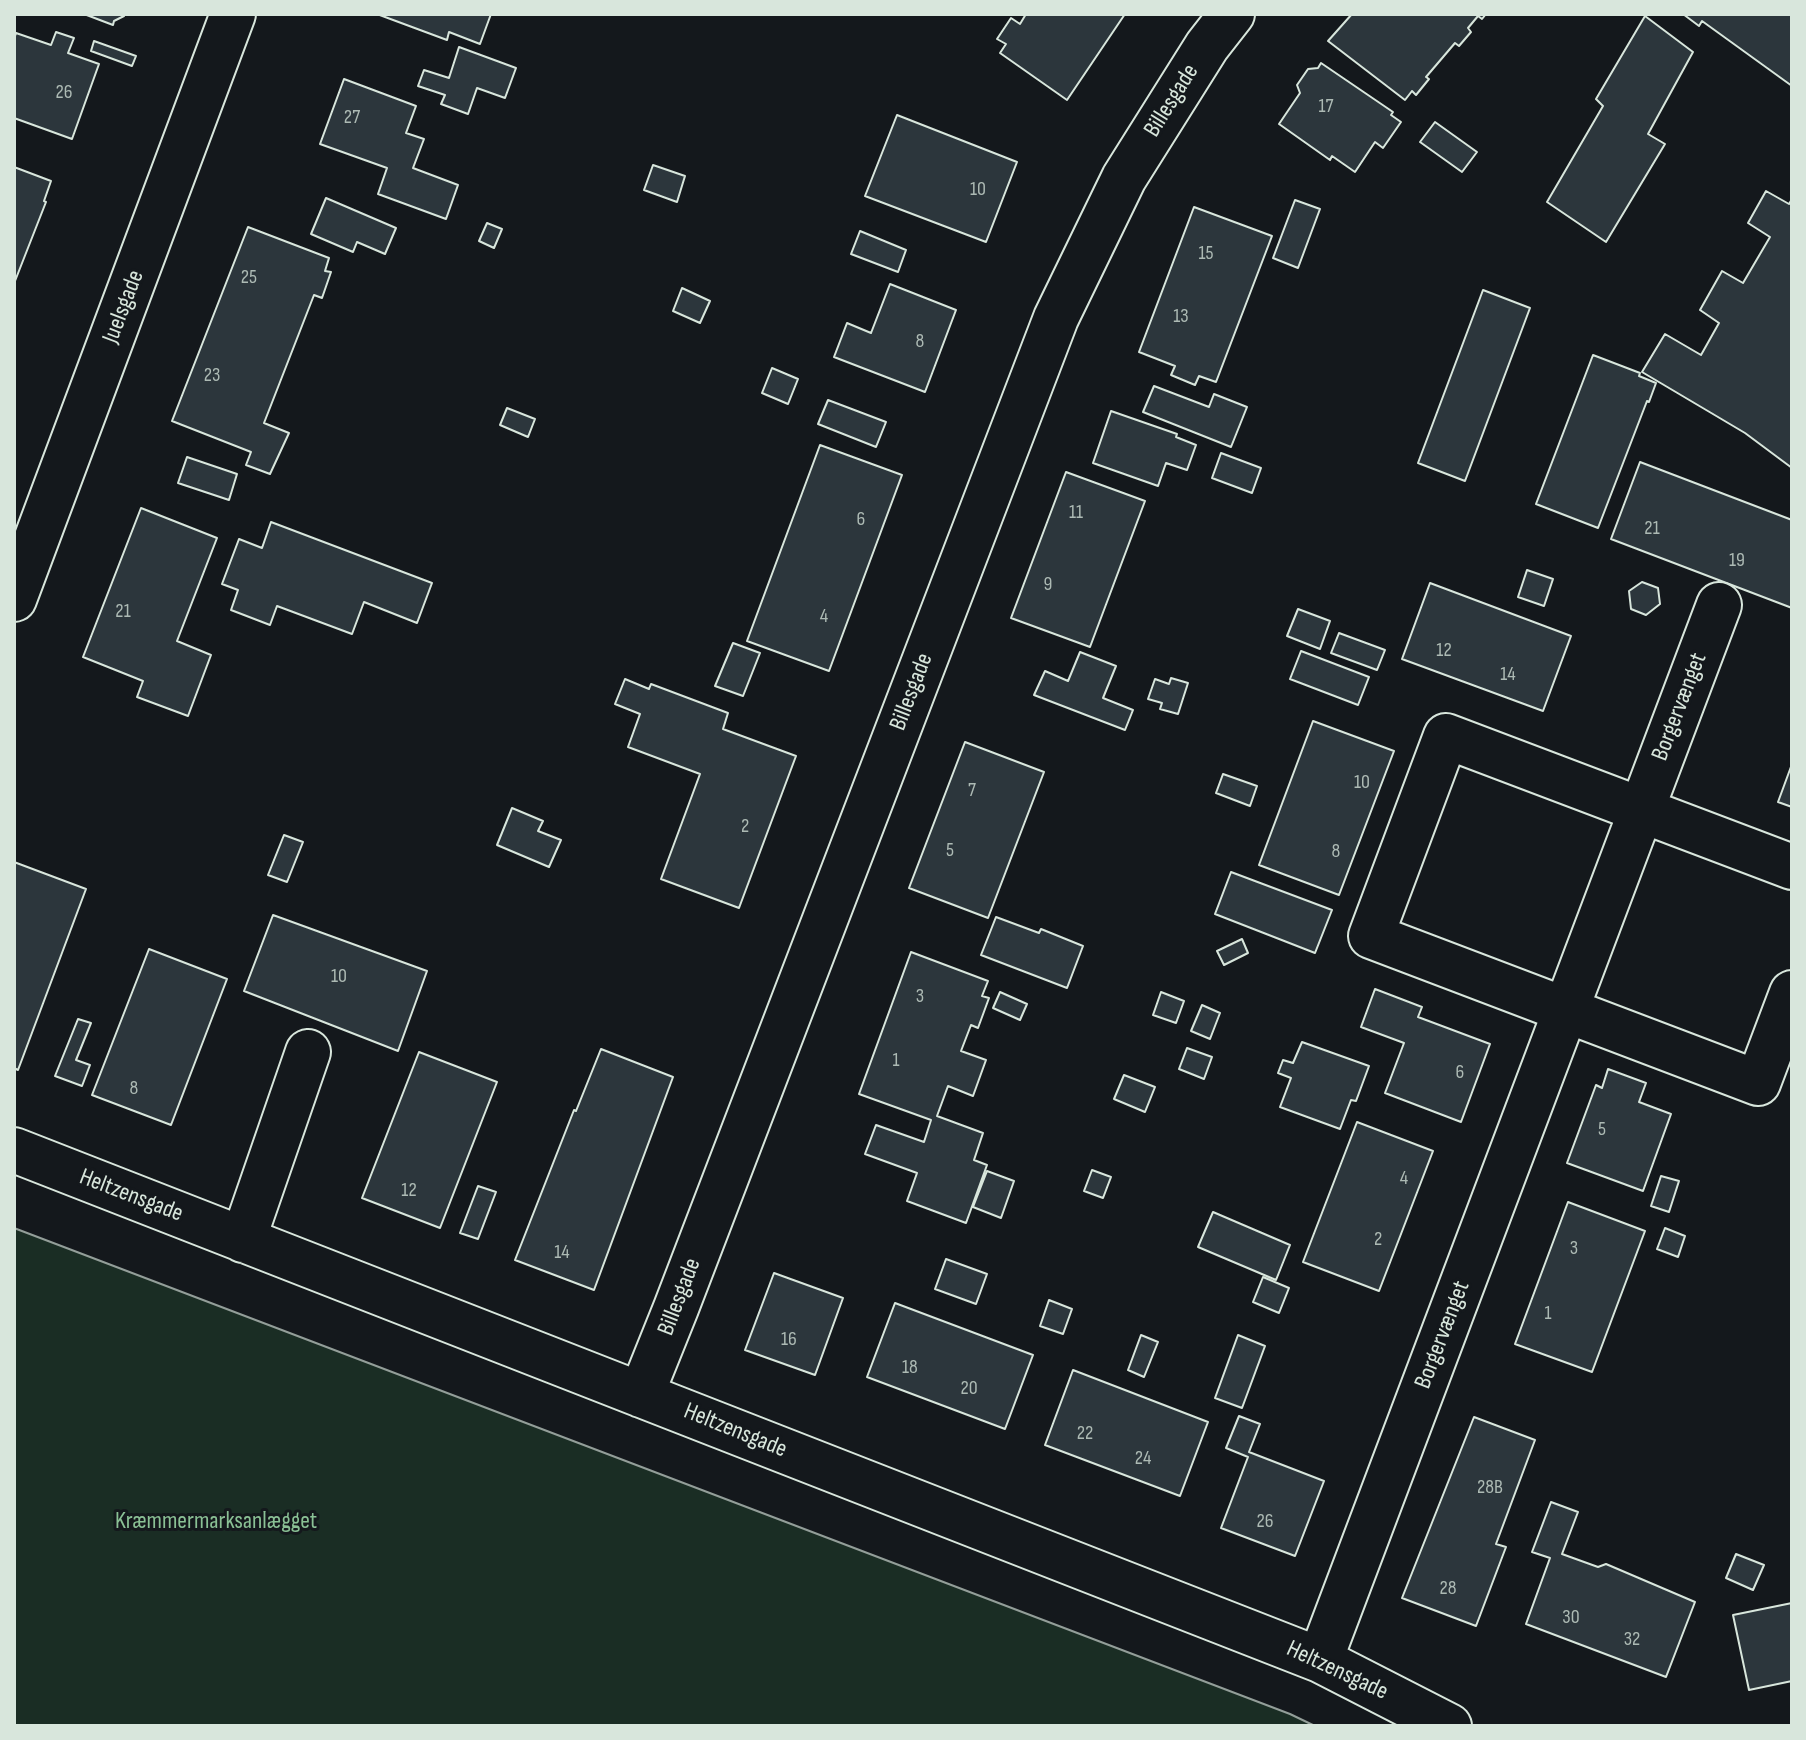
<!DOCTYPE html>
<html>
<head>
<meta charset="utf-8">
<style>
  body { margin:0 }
  #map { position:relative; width:1806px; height:1740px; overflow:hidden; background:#14181c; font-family:"Sofia Sans Condensed",sans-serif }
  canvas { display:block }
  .frame { position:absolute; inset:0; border:16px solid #d8e6dc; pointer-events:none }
</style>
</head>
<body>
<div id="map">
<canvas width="1806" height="1740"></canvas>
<div class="frame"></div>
</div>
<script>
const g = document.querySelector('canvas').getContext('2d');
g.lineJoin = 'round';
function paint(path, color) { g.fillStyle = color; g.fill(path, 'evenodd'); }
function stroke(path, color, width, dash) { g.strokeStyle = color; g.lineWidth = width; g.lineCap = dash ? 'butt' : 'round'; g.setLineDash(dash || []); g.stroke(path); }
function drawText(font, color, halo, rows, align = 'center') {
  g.font = font + ' "Sofia Sans Condensed",sans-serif'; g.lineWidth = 6; g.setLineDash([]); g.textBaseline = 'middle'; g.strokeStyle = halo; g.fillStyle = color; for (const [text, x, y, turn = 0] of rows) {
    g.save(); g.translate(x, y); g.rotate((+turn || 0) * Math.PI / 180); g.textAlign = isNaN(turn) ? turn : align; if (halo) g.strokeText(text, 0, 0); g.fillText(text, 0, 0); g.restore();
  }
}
const green = new Path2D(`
  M14,1228L1290,1714L1315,1726H14Z`);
const building = new Path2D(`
  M84,14H125L124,16L114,21L113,25Z
  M377,14H491L480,44L449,32L447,40Z
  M1026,14H1125L1067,100L1000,53L1006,44L997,39L1011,18L1020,24Z
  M1352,14H1486L1482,19L1478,16L1468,28L1471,32L1459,46L1455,43L1426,77L1429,79L1416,95L1412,91L1405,100L1328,41Z
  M1683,14H1792V86L1702,21L1699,26Z
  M1645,16L1693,52L1648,134L1665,144L1606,242L1547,202L1603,106L1596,99Z
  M56,32L74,38L68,53L99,64L72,139L14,118V39L16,33L51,45Z
  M94,41L136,56L132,66L91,51Z
  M459,47L516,68L505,98L477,88L468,114L441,104L445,95L418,86L424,70L449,78Z
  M1321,63L1393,112L1391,115L1401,122L1383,148L1375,142L1355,172L1332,156L1330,160L1279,124L1300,93L1297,85L1308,69L1318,68Z
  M344,79L416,106L406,133L424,139L413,168L458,185L446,219L378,194L387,168L320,144Z
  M897,115L1017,162L986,242L865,196Z
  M1435,122L1477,152L1462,172L1420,142Z
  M653,165L685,176L677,202L644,190Z
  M14,167L51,181L44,201L46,202L15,281Z
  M1766,191L1789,204L1792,199V468L1745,433L1642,372L1665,334L1701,355L1719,323L1700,310L1722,271L1743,283L1770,237L1748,223Z
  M326,198L396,228L385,254L357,242L353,252L311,234Z
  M1295,200L1320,209L1298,268L1273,258Z
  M1194,207L1272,236L1216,382L1199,376L1195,385L1171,375L1175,366L1139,352Z
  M487,223L502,229L494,248L479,241Z
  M248,227L329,258L325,271L331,272L322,298L314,295L264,423L289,433L270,474L246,465L251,452L172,421Z
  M860,231L906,250L898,272L851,254Z
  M890,284L956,310L925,392L834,357L847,323L871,333Z
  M682,288L710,301L700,323L673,311Z
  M1483,290L1530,308L1465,481L1418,463Z
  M1593,355L1640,373L1639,376L1656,383L1649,402L1647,401L1598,528L1536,504Z
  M772,368L798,379L788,404L762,393Z
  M1154,386L1209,407L1214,394L1247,407L1231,447L1143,412Z
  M828,400L886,422L876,447L818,424Z
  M507,408L535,419L528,437L500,425Z
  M1111,411L1177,434L1176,437L1196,445L1187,470L1166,463L1158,486L1093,463Z
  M820,445L902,475L829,671L747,641Z
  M1221,453L1261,468L1252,493L1212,478Z
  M187,457L237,474L229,500L178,483Z
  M1640,462L1792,520V608L1611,539Z
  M1066,472L1145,501L1090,647L1011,618Z
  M141,508L217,538L177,641L211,655L188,716L137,697L143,681L83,657Z
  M271,522L432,583L417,623L364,602L352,634L277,606L270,625L231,610L238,590L222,584L239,539L262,548Z
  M1527,570L1553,579L1544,606L1518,597Z
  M1642,582L1658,588L1660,604L1646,615L1631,609L1629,591Z
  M1430,583L1571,636L1543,711L1402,659Z
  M1298,609L1330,621L1320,649L1287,636Z
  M1339,633L1385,650L1377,670L1331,653Z
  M733,643L760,653L743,696L715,686Z
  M1301,651L1369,677L1358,705L1290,679Z
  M1080,652L1116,666L1103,698L1133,710L1125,730L1034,695L1045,671L1068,681Z
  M1171,678L1188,683L1178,714L1160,709L1162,703L1148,699L1155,679L1169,684Z
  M625,679L649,689L651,684L728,713L723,729L796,756L739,908L661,879L700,774L628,747L640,714L615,704Z
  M1313,721L1394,751L1339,895L1259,865Z
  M965,742L1044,772L988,918L909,888Z
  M1792,764V807L1778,802Z
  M1223,774L1257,786L1250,806L1216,793Z
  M512,808L543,821L538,831L561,840L549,867L497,845Z
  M284,835L303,842L287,882L268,875Z
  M14,862L86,889L18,1070L14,1068Z
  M1231,872L1332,910L1315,953L1215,914Z
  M273,915L427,971L398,1051L244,991Z
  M996,917L1039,933L1041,929L1083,946L1067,988L981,955Z
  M1242,939L1248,953L1224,965L1217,951Z
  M149,949L227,979L171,1125L92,1095Z
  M911,952L988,981L982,996L989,998L978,1028L971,1025L961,1051L986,1060L973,1096L948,1086L937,1116L983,1133L974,1160L987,1165L966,1223L907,1201L917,1173L865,1154L876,1125L924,1142L931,1120L859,1094Z
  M1375,989L1422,1007L1418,1017L1490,1044L1461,1122L1385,1093L1404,1043L1361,1027Z
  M1000,992L1027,1004L1020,1020L993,1008Z
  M1161,992L1184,1001L1176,1023L1153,1015Z
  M1202,1005L1220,1013L1210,1039L1191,1031Z
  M78,1019L91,1023L76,1060L90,1065L82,1086L55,1076Z
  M1302,1042L1369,1066L1356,1101L1351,1100L1340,1129L1280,1107L1291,1078L1278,1073L1283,1060L1293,1063Z
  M1187,1048L1212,1057L1204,1079L1179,1069Z
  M601,1049L673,1077L594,1290L515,1260L574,1110L576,1111Z
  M419,1052L497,1082L440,1228L362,1198Z
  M1608,1069L1646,1083L1639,1102L1671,1114L1643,1191L1567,1163L1596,1085L1602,1088Z
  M1124,1075L1155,1087L1145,1112L1114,1099Z
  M1357,1122L1433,1151L1379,1291L1303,1262Z
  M1092,1170L1111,1177L1103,1198L1084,1191Z
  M987,1171L1014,1181L1001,1218L973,1207Z
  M1661,1176L1679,1181L1669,1212L1651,1206Z
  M478,1186L496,1192L478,1239L460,1233Z
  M1568,1202L1645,1231L1592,1372L1515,1344Z
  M1213,1212L1290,1245L1276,1280L1198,1247Z
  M1665,1228L1685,1236L1678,1257L1657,1249Z
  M946,1259L987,1274L976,1304L935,1289Z
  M774,1273L843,1298L815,1375L745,1350Z
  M1263,1277L1289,1288L1279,1313L1253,1302Z
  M1049,1300L1072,1309L1063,1334L1040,1326Z
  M895,1303L1033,1355L1005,1429L867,1377Z
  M1141,1335L1158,1342L1144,1377L1128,1370Z
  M1238,1335L1265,1346L1242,1408L1215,1398Z
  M1073,1370L1208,1422L1180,1496L1045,1445Z
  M1239,1416L1260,1424L1249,1452L1324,1481L1295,1556L1221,1528L1248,1457L1226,1448Z
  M1474,1417L1535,1440L1496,1544L1506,1547L1476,1626L1402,1598Z
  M1551,1502L1578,1512L1562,1554L1598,1567L1606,1564L1695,1602L1666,1677L1526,1624L1550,1558L1532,1552Z
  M1736,1554L1764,1565L1753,1590L1726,1578Z
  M1792,1603V1681L1749,1690L1733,1615Z`);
const minor = new Path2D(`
  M14,599L233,14
  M1792,867L1446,736L1371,936L1758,1083L1792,993
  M14,1150L1320,1660L1449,1726
  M243,1240L308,1052
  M641,1395L676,1308L1056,318L1124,178L1207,46L1232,14
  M1320,1660L1719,605`);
const numberNames = [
  ["26",64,93],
  ["17",1326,107],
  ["27",352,118],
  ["10",978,190],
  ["15",1206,254],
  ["25",249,278],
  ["13",1181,317],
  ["8",920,342],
  ["23",212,376],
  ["11",1076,513],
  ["6",861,520],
  ["21",1652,529],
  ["19",1737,561],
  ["9",1048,585],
  ["21",123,612],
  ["4",824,617],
  ["12",1444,651],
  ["14",1508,675],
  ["10",1362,783],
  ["7",972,791],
  ["2",745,827],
  ["5",950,851],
  ["8",1336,852],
  ["10",339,977],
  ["3",920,997],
  ["1",896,1061],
  ["6",1460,1073],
  ["8",134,1089],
  ["5",1602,1130],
  ["4",1404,1179],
  ["12",409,1191],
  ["2",1378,1240],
  ["3",1574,1249],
  ["14",562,1253],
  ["1",1548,1314],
  ["16",789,1340],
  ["18",910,1368],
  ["20",969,1389],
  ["22",1085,1434],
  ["24",1143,1459],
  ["28B",1490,1488],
  ["26",1265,1522],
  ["28",1448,1589],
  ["30",1571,1618],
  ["32",1632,1640]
];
const streetNames = [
  ["Billesgade",1172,101,-58],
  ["Juelsgade",124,307,-69],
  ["Billesgade",912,692,-69],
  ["Borgervænget",1680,707,-69],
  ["Heltzensgade",131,1196,21],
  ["Billesgade",680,1297,-69],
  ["Borgervænget",1443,1335,-69],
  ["Heltzensgade",735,1431,22],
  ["Heltzensgade",1337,1671,25]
];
const parkNames = [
  ["Kræmmermarksanlægget",216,1522]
];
paint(green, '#1a2d24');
stroke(green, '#939e99', 2);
paint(building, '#2c363c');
stroke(building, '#d8e6dc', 2);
stroke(minor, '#d8e6dc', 48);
stroke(minor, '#14181c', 44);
drawText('20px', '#adbab4', null, numberNames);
drawText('24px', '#d8e6dc', '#14181c', streetNames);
drawText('24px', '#8ac095', '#14181c', parkNames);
</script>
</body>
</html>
